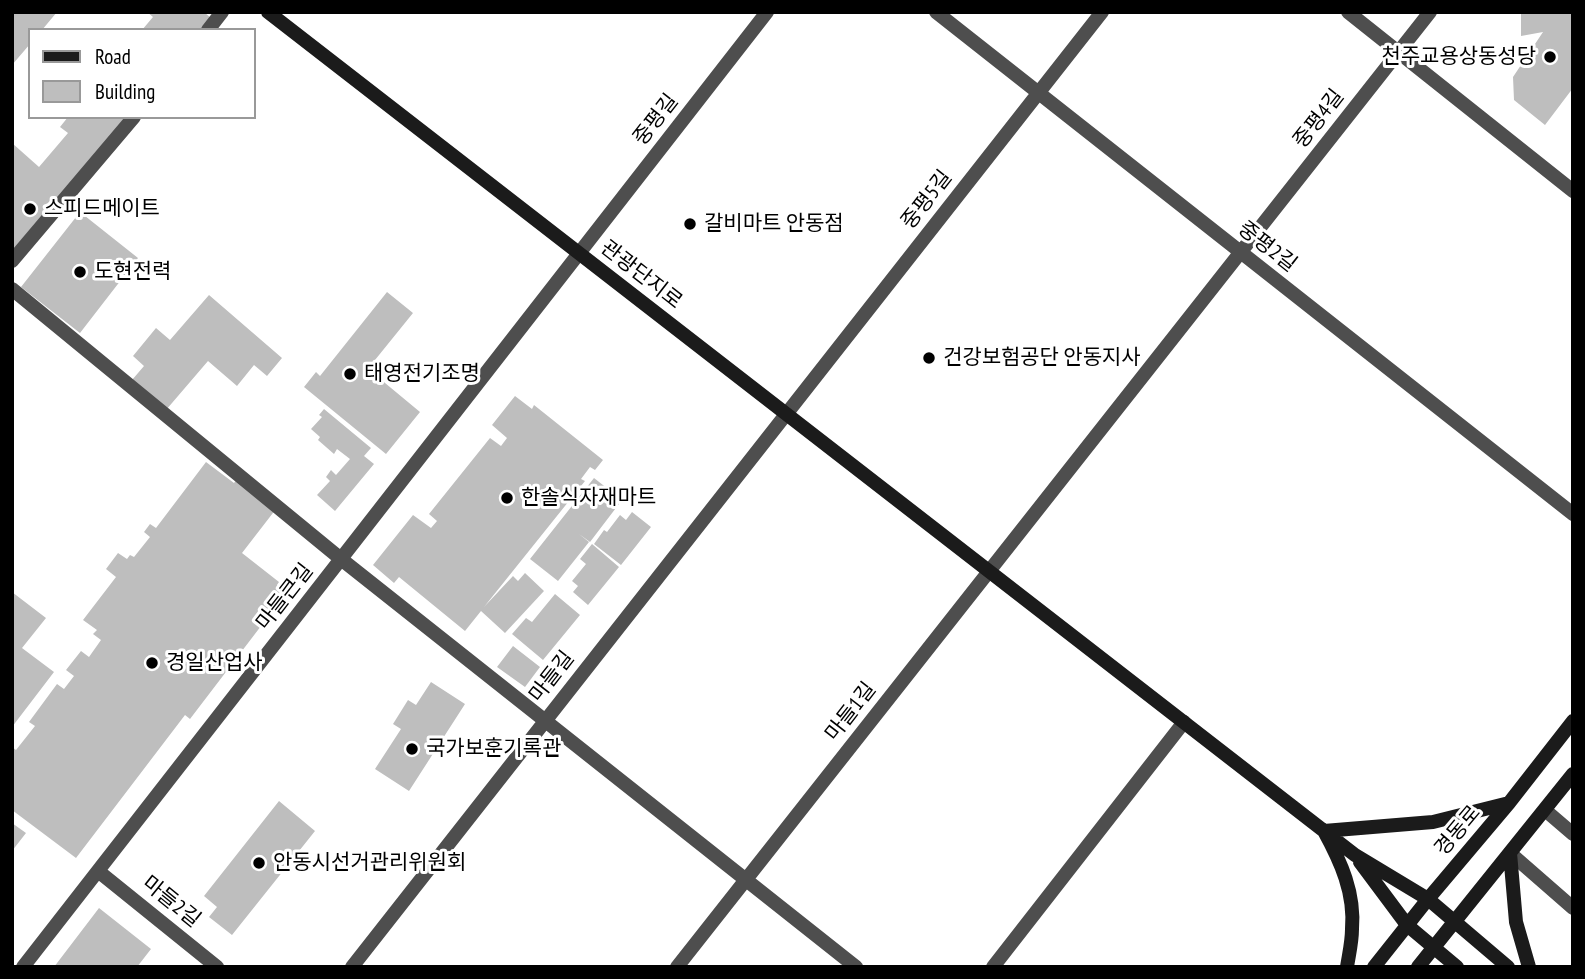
<!DOCTYPE html>
<html>
<head>
<meta charset="utf-8">
<style>
  body { margin:0 }
  #map { position:relative; width:1585px; height:979px; overflow:hidden; background:#fff; font-family:"PT Sans Narrow",sans-serif }
  canvas { display:block }
  .frame { position:absolute; inset:0; border:14px solid #000; pointer-events:none }
  .legend { position:absolute; left:28px; top:28px; width:228px; height:91px; box-sizing:border-box; background:#fff; border:2px solid #999; margin:0; padding:9px 12px; list-style:none; font-size:21px; color:#000 }
  .legend li { display:flex; align-items:center; gap:14px; height:35px }
  .legend b { width:35px; border:2px solid #999 }
</style>
</head>
<body>
<div id="map">
<canvas width="1585" height="979"></canvas>
<div class="frame"></div>
<ul class="legend">
<li><b style="height:9px;background:#1b1b1b"></b>Road</li>
<li><b style="height:19px;background:#bebebe"></b>Building</li>
</ul>
</div>
<script>
const g = document.querySelector('canvas').getContext('2d');
g.lineJoin = 'round';
function paint(path, color) { g.fillStyle = color; g.fill(path, 'evenodd'); }
function stroke(path, color, width, dash) { g.strokeStyle = color; g.lineWidth = width; g.lineCap = dash ? 'butt' : 'round'; g.setLineDash(dash || []); g.stroke(path); }
function drawText(font, color, halo, rows, align = 'center') {
  g.font = font + ' "PT Sans Narrow","Noto Sans KR",sans-serif'; g.lineWidth = 6; g.setLineDash([]); g.textBaseline = 'middle'; g.strokeStyle = halo; g.fillStyle = color; for (const [text, x, y, turn = 0] of rows) {
    g.save(); g.translate(x, y); g.rotate((+turn || 0) * Math.PI / 180); g.textAlign = isNaN(turn) ? turn : align; if (halo) g.strokeText(text, 0, 0); g.fillText(text, 0, 0); g.restore();
  }
}
const building = new Path2D(`
  M12,12H57L42,30H30V44L12,65Z
  M147,12H204L212,19L203,30H142L153,17Z
  M1521,12H1573V88L1545,125L1514,100L1513,77L1543,32L1521,36Z
  M68,117H126L12,251V143L39,167L68,133L60,127Z
  M80,212L138,258L80,333L21,287Z
  M387,292L413,313L375,360L379,378L420,412L386,454L304,387L316,372L320,376Z
  M209,295L282,358L267,376L254,365L237,386L208,361L166,410L132,380L144,366L133,356L156,328L170,340Z
  M515,396L532,409L534,405L603,460L595,470L590,467L581,479L585,481L484,607L513,576L518,581L525,573L544,591L505,633L481,611L465,631L399,577L394,583L373,565L413,515L431,528L437,521L429,514L490,438L501,446L507,438L492,425Z
  M324,409L371,448L364,456L374,464L335,511L317,495L330,481L326,477L331,470L336,475L350,459L337,449L334,454L318,440L320,437L311,429L322,417L319,415Z
  M206,462L234,483L237,479L276,509L242,553L279,582L277,585L287,592L190,719L185,715L76,858L12,810V747L16,750L35,726L29,722L57,684L64,689L74,676L66,670L81,651L89,657L101,640L93,634L97,630L83,620L116,577L106,569L118,553L127,559L130,555L134,557L150,537L144,532L150,524L156,528Z
  M594,478L622,500L590,542L579,534L589,542L558,581L530,559Z
  M632,512L651,527L621,565L594,544L604,530L607,532L620,515L626,520Z
  M592,544L619,567L588,605L573,592L578,586L572,581L586,564L580,559Z
  M12,592L46,618L22,648L54,672L12,727Z
  M555,594L580,615L543,660L512,634L526,618L532,622Z
  M513,646L540,667L525,687L497,667Z
  M431,682L465,704L409,791L375,769L401,729L393,724L408,700L416,705Z
  M279,801L315,831L232,935L209,917L217,907L204,896Z
  M12,823L26,833L12,851Z
  M99,908L151,949L137,967H54Z`);
const street = new Path2D(`
  M936,12L1573,514
  M1348,12L1573,191
  M208,30L222,12
  M12,261L134,117
  M12,289L341,559L856,967
  M1545,810L1573,834
  M1510,853L1573,908
  M98,871L217,967
  M23,967L767,12
  M352,967L1102,12
  M677,967L1430,12
  M993,967L1184,722`);
const secondary = new Path2D(`
  M268,12L1355,855L1428,899L1508,967
  M1510,853L1516,922L1529,967
  M1360,862L1407,925L1457,967
  M1347,967C1349,954 1352,942 1352,929C1355,893 1341,862 1324,831L1433,822L1509,803
  M1374,967L1428,899L1509,803L1573,721
  M1418,967L1573,774`);
const markers = [
  [1550,57,7,"#000"],
  [30,209,7,"#000"],
  [690,224,7,"#000"],
  [80,272,7,"#000"],
  [929,358,7,"#000"],
  [350,374,7,"#000"],
  [507,498,7,"#000"],
  [152,663,7,"#000"],
  [412,749,7,"#000"],
  [259,863,7,"#000"]
];
const poiNames = [
  ["천주교용상동성당",1536,57,"right"],
  ["스피드메이트",44,209],
  ["갈비마트 안동점",704,224],
  ["도현전력",94,272],
  ["건강보험공단 안동지사",943,358],
  ["태영전기조명",364,374],
  ["한솔식자재마트",521,498],
  ["경일산업사",166,663],
  ["국가보훈기록관",426,749],
  ["안동시선거관리위원회",273,863]
];
const streetNames = [
  ["중평4길",1319,119,-52],
  ["중평길",656,120,-52],
  ["중평5길",927,200,-52],
  ["중평2길",1267,247,38],
  ["관광단지로",641,275,38],
  ["마들큰길",285,597,-52],
  ["마들길",552,677,-52],
  ["마들1길",851,712,-52],
  ["경동로",1458,831,-50],
  ["마들2길",171,902,39]
];
paint(building, '#bebebe');
stroke(street, '#4e4e4e', 14);
stroke(secondary, '#1b1b1b', 14);
for (const [x, y, r, color] of markers) { const dot = new Path2D(); dot.arc(x, y, r, 0, 2 * Math.PI); g.fillStyle = color; g.fill(dot); stroke(dot, '#fff', 2.5); }
drawText('21px', '#000', '#fff', poiNames, 'left');
drawText('21px', '#000', '#fff', streetNames);
</script>
</body>
</html>
